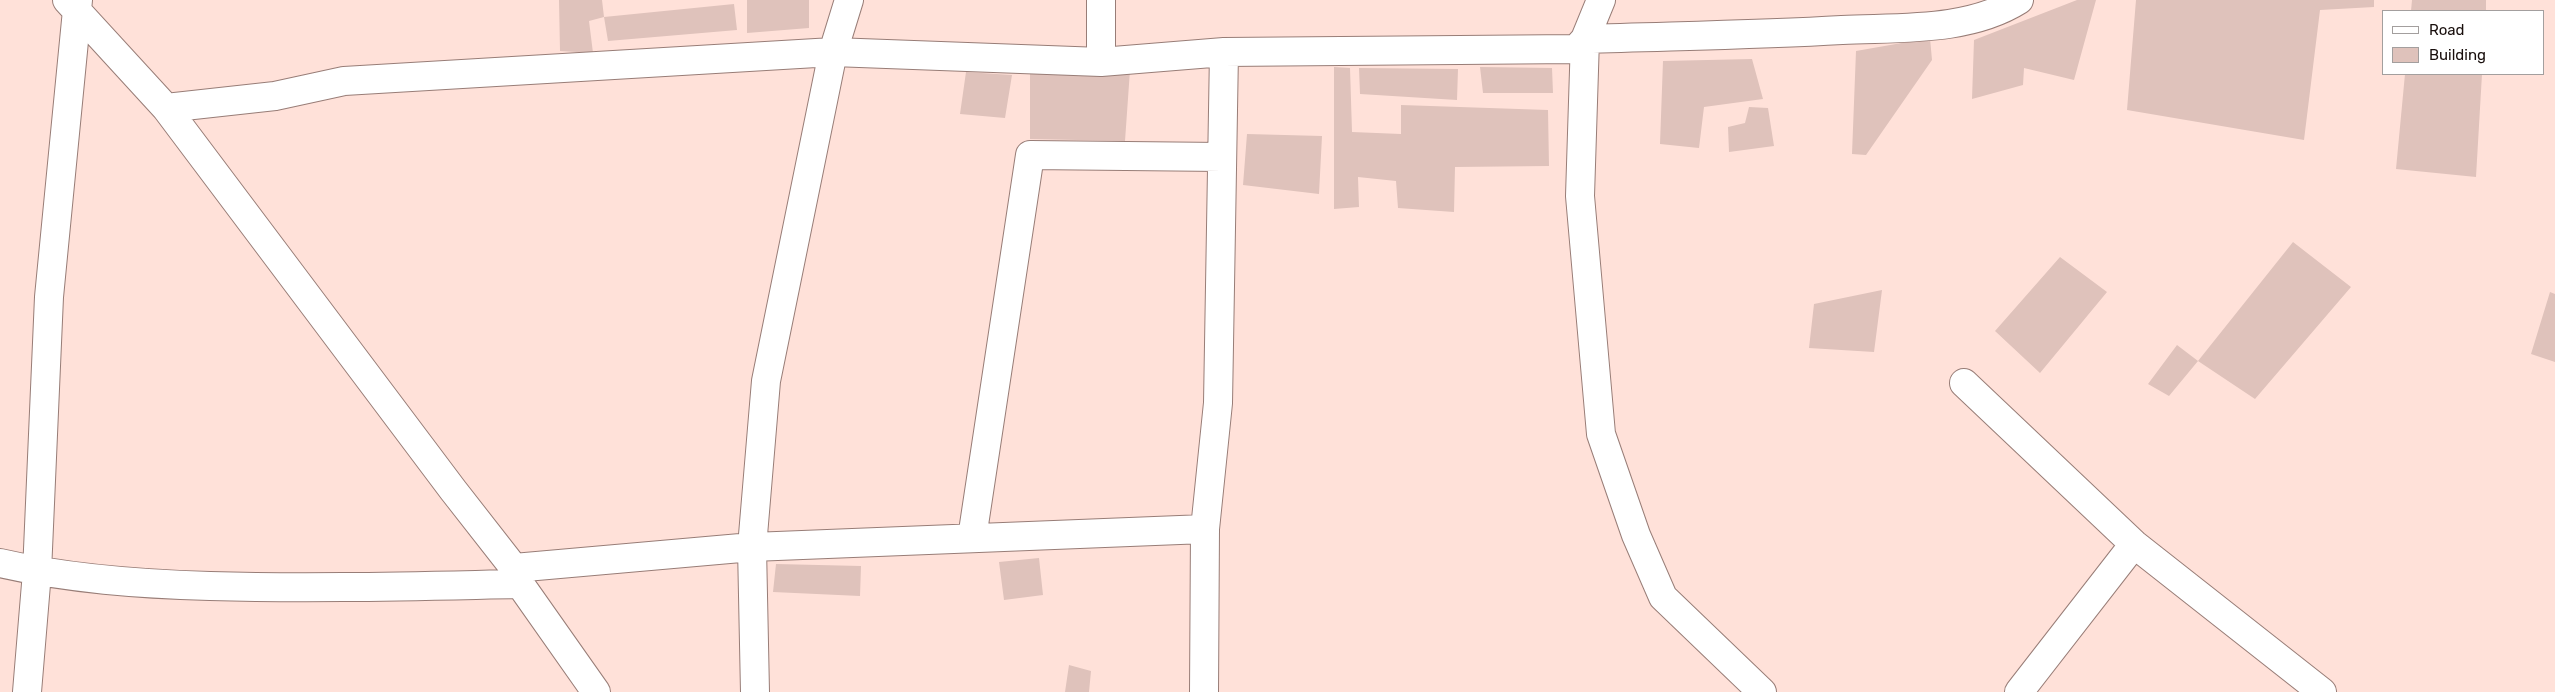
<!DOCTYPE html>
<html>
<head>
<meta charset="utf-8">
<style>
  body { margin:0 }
  #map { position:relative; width:2555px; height:692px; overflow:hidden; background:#ffe1d9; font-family:Rubik,sans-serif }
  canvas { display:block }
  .legend { position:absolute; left:2382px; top:10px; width:162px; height:65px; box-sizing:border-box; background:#fff; border:1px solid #a39f9e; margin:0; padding:6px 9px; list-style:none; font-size:15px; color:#190f0d }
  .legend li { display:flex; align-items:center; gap:10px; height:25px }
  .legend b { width:25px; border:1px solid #a39f9e }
</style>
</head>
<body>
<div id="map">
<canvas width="2555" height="692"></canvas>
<ul class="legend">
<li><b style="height:6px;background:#fff"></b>Road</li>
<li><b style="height:14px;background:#dfc2bb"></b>Building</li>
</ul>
</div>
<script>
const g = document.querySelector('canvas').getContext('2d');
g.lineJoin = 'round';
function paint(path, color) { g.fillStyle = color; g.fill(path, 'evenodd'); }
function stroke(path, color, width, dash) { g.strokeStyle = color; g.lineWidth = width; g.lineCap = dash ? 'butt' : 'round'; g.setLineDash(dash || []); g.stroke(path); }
const building = new Path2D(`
  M559,0H602L604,17L734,4L737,30L608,41L604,17L589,21L593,53L560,51Z
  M747,0H809V28L747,33Z
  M2077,0H2096L2074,80L2024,68L2023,85L1972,99L1974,40Z
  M2136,0H2374V7L2320,10L2304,140L2127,110Z
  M2412,0H2486V11H2411Z
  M1930,38L1932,60L1866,155L1852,154L1856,51Z
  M1752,59L1763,99L1704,107L1699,148L1660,144L1663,61Z
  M1334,67L1350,68L1352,132L1401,134V105L1548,110L1549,166L1455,167L1454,212L1398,208L1396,181L1358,177L1359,207L1334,209Z
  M1480,67L1552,68L1553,93H1483Z
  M1359,68L1458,69L1457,100L1360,94Z
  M1030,69L1130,70L1125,141L1030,139Z
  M966,72L1012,75L1005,118L960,114Z
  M2405,74H2482L2476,177L2396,169Z
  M1749,107L1768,108L1774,146L1729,152L1728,127L1745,123Z
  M1247,134L1322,136L1319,194L1243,185Z
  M2293,242L2351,287L2255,399L2198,361Z
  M2060,257L2107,292L2040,373L1995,331Z
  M1882,290L1874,352L1809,348L1814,304Z
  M2550,292L2555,294V362L2531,354Z
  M2177,345L2198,361L2169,396L2148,384Z
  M1039,558L1043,595L1004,600L999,562Z
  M776,564L861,566L860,596L773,592Z
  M1069,665L1091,671L1089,692H1065Z`);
const minor = new Path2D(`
  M67,0L166,108L453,490L514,568L520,584L596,692
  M1101,0V62
  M1601,0L1585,39L1580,196L1601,434L1636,535L1663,597L1762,692
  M166,108L275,96L344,81L833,52L1101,62L1224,52L1576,49L1585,39C1671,36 1757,35 1842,30C1900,27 1968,32 2019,0
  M1964,383L2134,544L2322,692
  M972,538L1030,155L1222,157
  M0,563C69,579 140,584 210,586C314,589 417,586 520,584
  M514,568L752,547L1205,529
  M27,692L37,572L49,297L78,0
  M755,692L752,547L766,381L833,52L849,0
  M1204,692L1205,529L1218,403L1224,52
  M2019,692L2134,544`);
paint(building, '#dfc2bb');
stroke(minor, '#987d77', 30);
stroke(minor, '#fff', 28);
</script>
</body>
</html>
